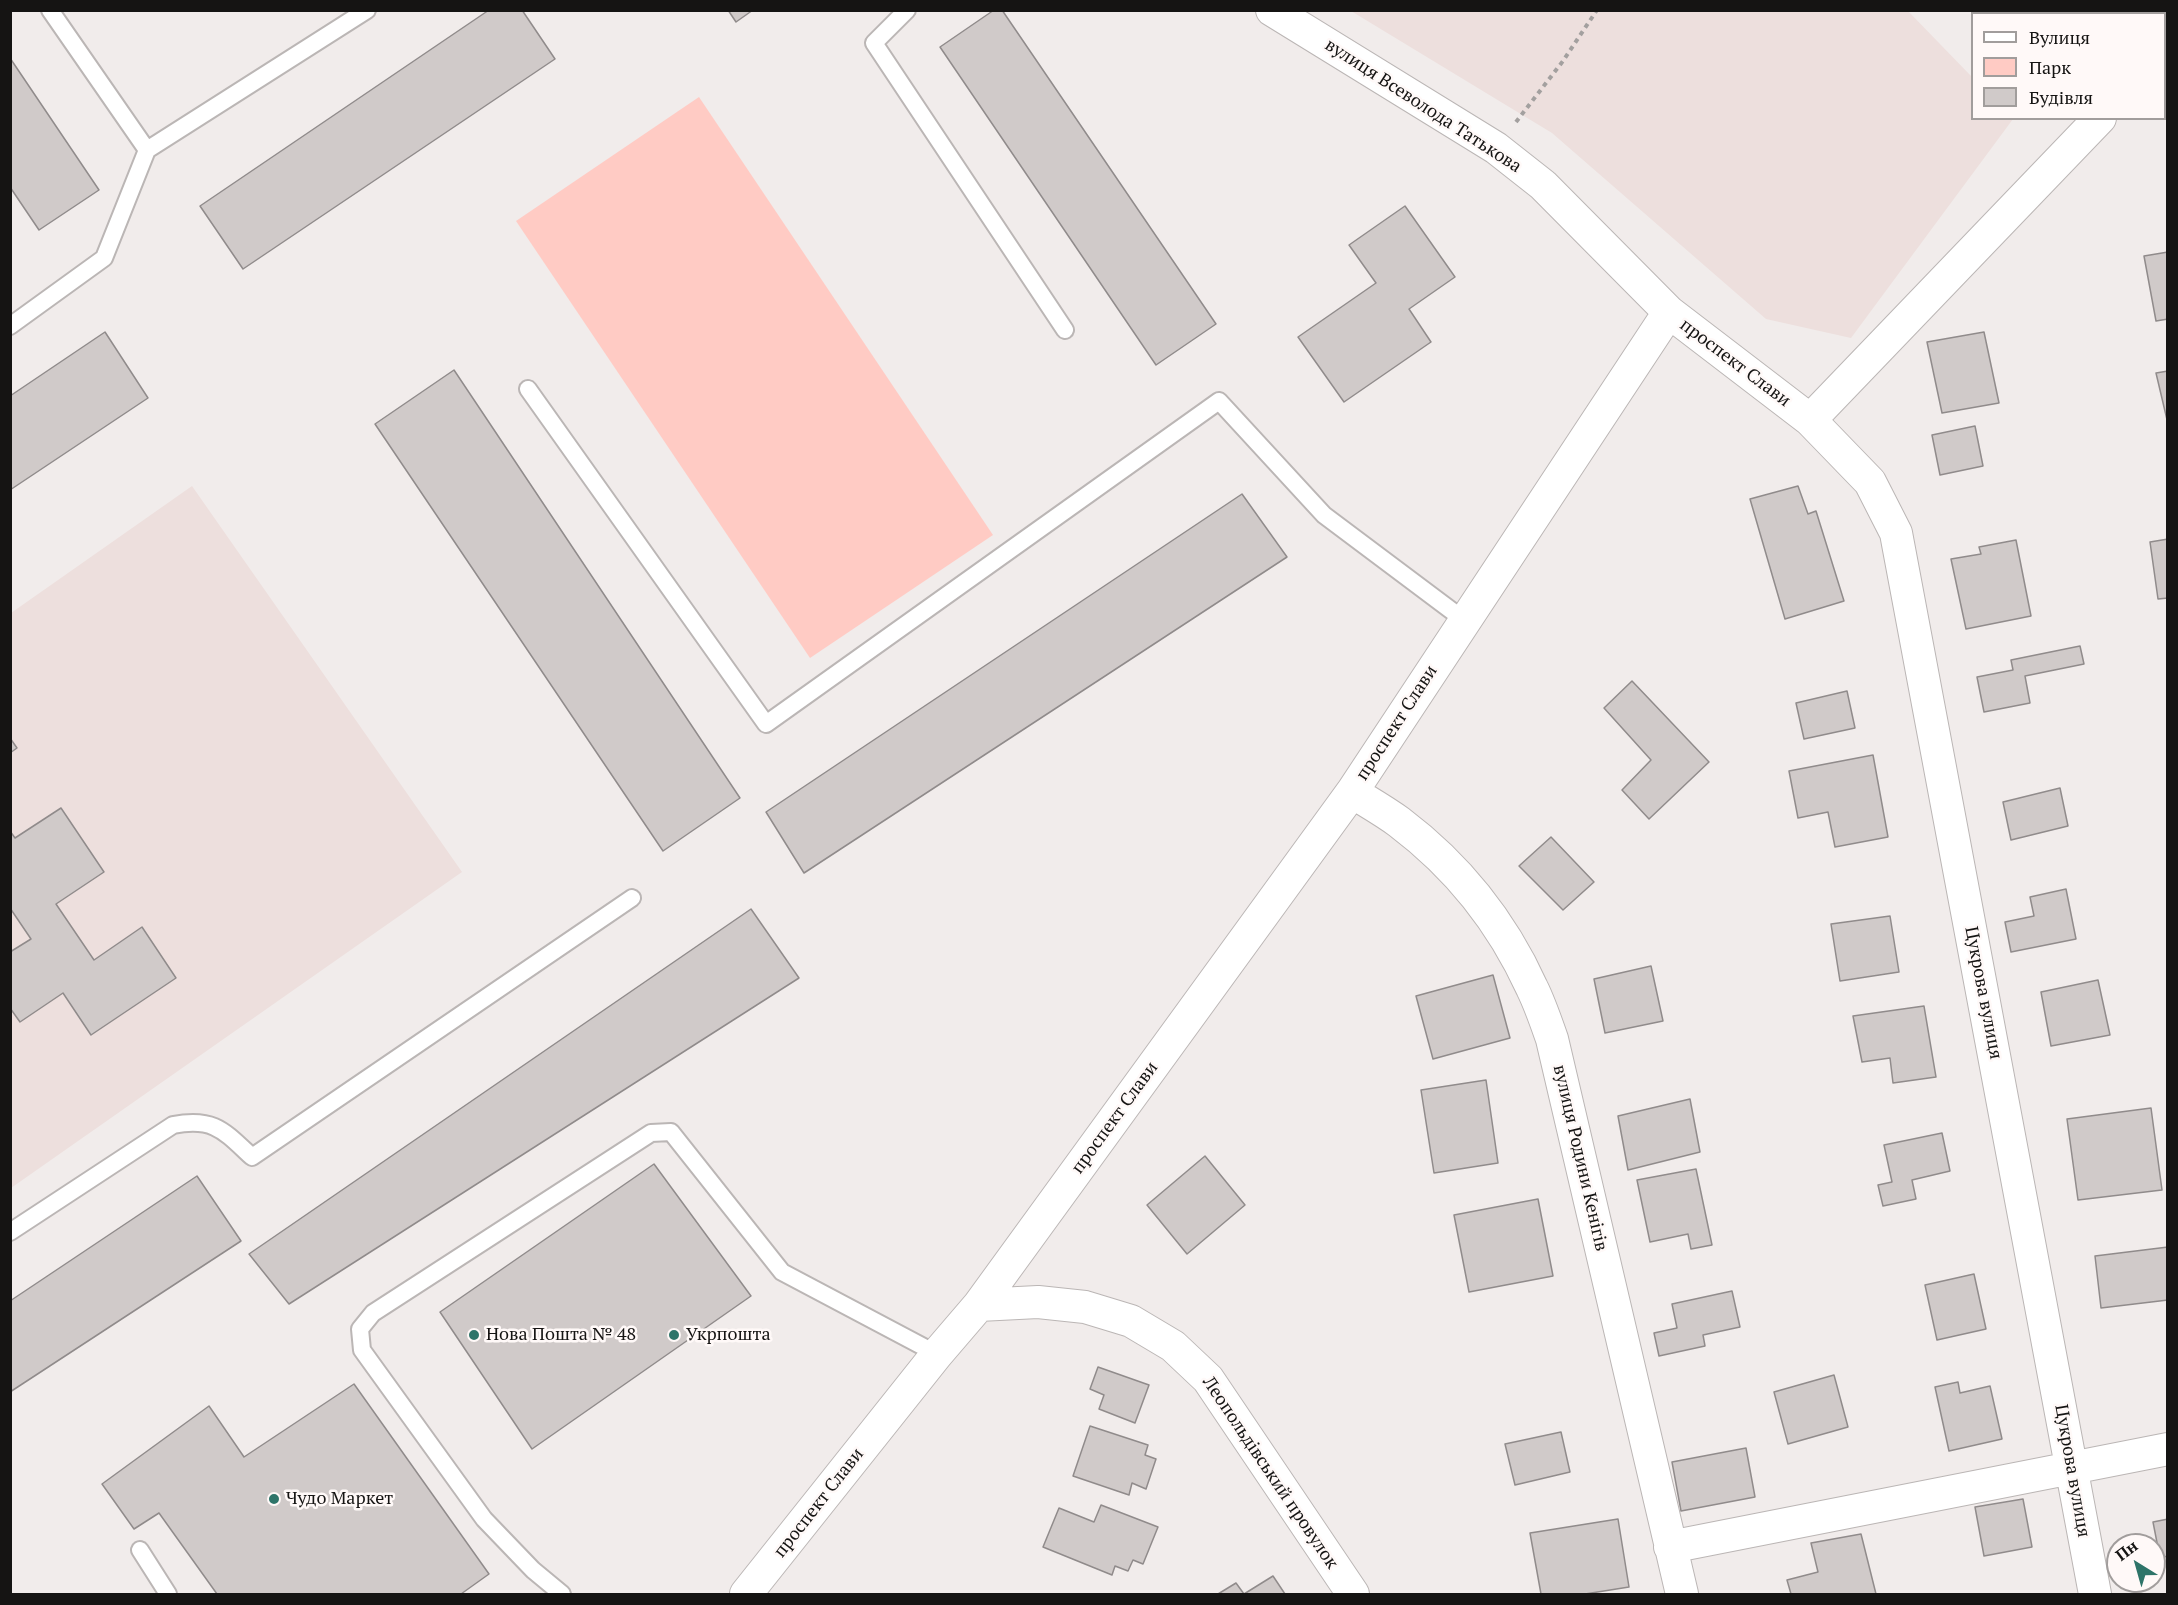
<!DOCTYPE html>
<html>
<head>
<meta charset="utf-8">
<style>
  body { margin:0 }
  #map { position:relative; width:2178px; height:1605px; overflow:hidden; background:#f1eceb; font-family:"PT Serif",serif }
  canvas { display:block }
  .frame { position:absolute; inset:0; border:12px solid #151413; pointer-events:none }
  .legend { position:absolute; left:1971px; top:12px; width:195px; height:108px; box-sizing:border-box; background:#fff9f8; border:2px solid #a19d9c; margin:0; padding:8px 10px; list-style:none; font-size:18px; color:#151413 }
  .legend li { display:flex; align-items:center; gap:12px; height:30px }
  .legend b { width:30px; border:2px solid #a19d9c }
  .north { position:absolute; left:2106px; top:1533px; width:60px; height:60px; box-sizing:border-box; background:#fff9f8; border:2px solid #a19d9c; border-radius:50%; rotate:323deg; font-size:16px; font-weight:700; line-height:24px; text-align:center; color:#151413 }
  .north::after { content:''; display:block; margin:auto; width:21px; height:27px; background:#2e7469; clip-path:polygon(50% 0,100% 100%,50% 72%,0 100%) }
</style>
</head>
<body>
<div id="map">
<canvas width="2178" height="1605"></canvas>
<div class="frame"></div>
<ul class="legend">
<li><b style="height:8px;background:#fff"></b>Вулиця</li>
<li><b style="height:16px;background:#ffcbc4"></b>Парк</li>
<li><b style="height:16px;background:#d0cac9"></b>Будівля</li>
</ul>
<div class="north">Пн</div>
</div>
<script>
const g = document.querySelector('canvas').getContext('2d');
g.lineJoin = 'round';
function paint(path, color) { g.fillStyle = color; g.fill(path, 'evenodd'); }
function stroke(path, color, width, dash) { g.strokeStyle = color; g.lineWidth = width; g.lineCap = dash ? 'butt' : 'round'; g.setLineDash(dash || []); g.stroke(path); }
function drawText(font, color, halo, rows, align = 'center') {
  g.font = font + ' "PT Serif",serif'; g.lineWidth = 5; g.setLineDash([]); g.textBaseline = 'middle'; g.strokeStyle = halo; g.fillStyle = color; for (const [text, x, y, turn = 0] of rows) {
    g.save(); g.translate(x, y); g.rotate((+turn || 0) * Math.PI / 180); g.textAlign = isNaN(turn) ? turn : align; if (halo) g.strokeText(text, 0, 0); g.fillText(text, 0, 0); g.restore();
  }
}
const built = new Path2D(`
  M1351,11H1908L1972,77V118L2013,119L1851,338L1766,319L1552,133Z
  M192,486L462,872L11,1188V613Z`);
const green = new Path2D(`
  M699,97L993,535L810,658L516,221Z`);
const building = new Path2D(`
  M489,10H522L555,59L243,269L200,206Z
  M728,10H753L736,22Z
  M994,10H1002L1216,324L1156,365L940,47Z
  M10,58L99,190L39,230L10,187Z
  M1405,206L1455,277L1409,309L1431,342L1344,402L1298,337L1376,283L1349,245Z
  M2168,252V319L2156,321L2144,256Z
  M105,332L148,398L10,490V396Z
  M1984,332L1999,403L1942,413L1927,342Z
  M454,370L740,798L663,851L375,424Z
  M2168,371V424L2156,373Z
  M1975,426L1983,466L1940,475L1932,435Z
  M1798,486L1808,514L1816,511L1844,601L1785,619L1750,499Z
  M1242,494L1287,557L804,873L766,812Z
  M2168,539V598L2158,599L2150,542Z
  M2016,540L2031,616L1966,629L1951,559L1981,554L1979,547Z
  M2080,646L2084,664L2025,676L2030,703L1984,712L1977,677L2013,670L2011,660Z
  M1632,681L1709,762L1649,819L1622,790L1651,760L1604,708Z
  M1847,691L1855,728L1804,739L1796,703Z
  M10,738L17,748L10,753Z
  M1873,755L1888,837L1835,847L1828,812L1798,818L1789,771Z
  M2060,788L2068,826L2011,840L2003,802Z
  M61,808L104,872L56,904L94,960L142,927L176,978L91,1035L63,993L20,1022L10,1008V952L31,939L10,908V831L15,838Z
  M1551,837L1594,882L1563,910L1519,866Z
  M2066,889L2076,939L2011,952L2005,922L2034,916L2030,897Z
  M751,909L799,978L289,1304L249,1254Z
  M1890,916L1899,972L1840,981L1831,924Z
  M1651,966L1663,1021L1605,1033L1594,979Z
  M1493,975L1510,1038L1433,1059L1416,996Z
  M2098,980L2110,1035L2051,1046L2041,992Z
  M1924,1006L1936,1077L1893,1083L1890,1058L1862,1062L1853,1016Z
  M1486,1080L1498,1163L1434,1173L1421,1090Z
  M1690,1099L1700,1152L1628,1170L1618,1116Z
  M2151,1108L2162,1190L2078,1200L2067,1119Z
  M1942,1133L1950,1171L1912,1180L1916,1199L1883,1206L1878,1185L1892,1182L1884,1145Z
  M1205,1156L1245,1205L1187,1254L1147,1205Z
  M654,1164L751,1296L532,1449L440,1312Z
  M1696,1169L1712,1245L1691,1249L1688,1234L1650,1242L1637,1180Z
  M197,1176L241,1241L10,1392V1301Z
  M1538,1199L1553,1276L1469,1292L1454,1215Z
  M2168,1247V1300L2101,1308L2095,1256Z
  M1974,1274L1986,1329L1937,1340L1925,1285Z
  M1732,1291L1740,1327L1703,1335L1705,1346L1659,1356L1654,1333L1677,1328L1672,1304Z
  M1098,1367L1149,1385L1135,1423L1099,1409L1104,1395L1090,1389Z
  M1834,1375L1848,1427L1788,1444L1774,1392Z
  M1958,1382L1960,1393L1990,1386L2002,1439L1949,1451L1935,1387Z
  M354,1384L489,1574L461,1594H217L159,1513L134,1529L102,1484L209,1406L244,1457Z
  M1090,1426L1148,1445L1145,1455L1156,1459L1146,1489L1132,1483L1129,1495L1073,1476Z
  M1561,1432L1570,1472L1515,1485L1505,1444Z
  M1746,1448L1755,1497L1681,1511L1672,1462Z
  M2023,1499L2032,1547L1984,1556L1975,1507Z
  M1101,1505L1158,1527L1143,1564L1133,1560L1128,1571L1115,1566L1112,1575L1043,1547L1059,1508L1094,1522Z
  M1618,1519L1629,1587L1585,1594H1541L1530,1533Z
  M2168,1519V1556L2160,1558L2153,1522Z
  M1861,1534L1876,1594H1791L1787,1580L1818,1572L1811,1543Z
  M1273,1576L1285,1594H1218L1236,1583L1244,1594Z`);
const path = new Path2D(`
  M1516,122L1563,61L1597,10`);
const service = new Path2D(`
  M907,10L874,43L1065,330
  M147,150L367,10
  M10,326L104,258L147,150L50,10
  M528,389L766,724L1219,401L1324,515L1464,620
  M10,1232L173,1125C214,1117 224,1131 252,1157L632,898
  M140,1550L168,1594
  M562,1594L533,1570L484,1519L362,1350L360,1329L373,1313L651,1133L671,1132L782,1272L937,1354`);
const minor = new Path2D(`
  M1272,10L1496,148L1543,185L1669,312L1810,420L2100,118
  M2164,69L2168,68
  M1810,420L1870,482L1896,533L2095,1594
  M1352,792C1368,802 1384,811 1399,822C1456,865 1502,922 1532,988C1540,1004 1546,1022 1552,1039L1682,1594
  M979,1305L1038,1302L1085,1307L1131,1321L1173,1346L1208,1379L1353,1594
  M1670,1547L2168,1449
  M746,1594L937,1354L979,1305L1352,792L1669,312`);
const markers = [
  [474,1335,6,"#2e7469"],
  [674,1335,6,"#2e7469"],
  [274,1499,6,"#2e7469"]
];
const streetNames = [
  ["вулиця Всеволода Татькова",1423,106,33],
  ["проспект Слави",1735,363,37],
  ["проспект Слави",1397,723,-57],
  ["Цукрова вулиця",1983,993,79],
  ["проспект Слави",1115,1118,-54],
  ["вулиця Родини Кенігів",1580,1158,77],
  ["Цукрова вулиця",2072,1471,80],
  ["Леопольдівський провулок",1270,1473,56],
  ["проспект Слави",819,1503,-52]
];
const poiNames = [
  ["Нова Пошта № 48",486,1335],
  ["Укрпошта",686,1335],
  ["Чудо Маркет",286,1499]
];
paint(built, '#eddfdd');
paint(green, '#ffcbc4');
paint(building, '#d0cac9');
stroke(building, '#908b8b', 1.5);
stroke(service, '#bbb6b5', 20);
stroke(minor, '#bbb6b5', 34);
stroke(path, '#a3a09f', 4, [4.5, 4.5]);
stroke(service, '#fff', 16);
stroke(minor, '#fff', 32);
for (const [x, y, r, color] of markers) { const dot = new Path2D(); dot.arc(x, y, r, 0, 2 * Math.PI); g.fillStyle = color; g.fill(dot); stroke(dot, '#fff9f8', 2); }
drawText('18px', '#151413', '#fff9f8', streetNames);
drawText('18px', '#151413', '#fff9f8', poiNames, 'left');
</script>
</body>
</html>
